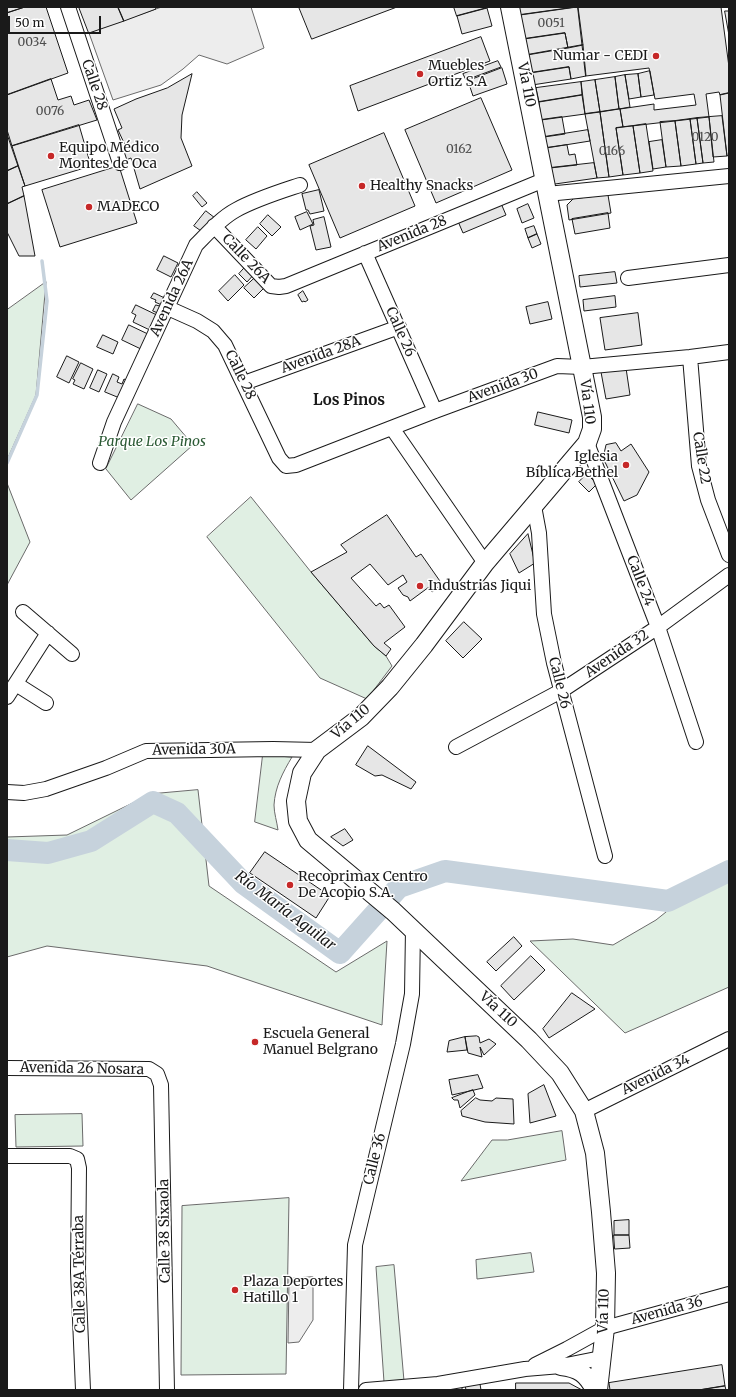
<!DOCTYPE html>
<html>
<head>
<meta charset="utf-8">
<style>
  body { margin:0 }
  #map { position:relative; width:736px; height:1397px; overflow:hidden; background:#fff; font-family:Merriweather,serif }
  canvas { display:block }
  .frame { position:absolute; inset:0; border:8px solid #1a1a1a; pointer-events:none }
  .scale { position:absolute; left:8px; top:16px; width:93px; height:18px; box-sizing:border-box; border:2px solid #1a1a1a; border-top:0; padding-left:5px; font-size:12px; line-height:14px; white-space:nowrap; color:#1a1a1a; -webkit-text-stroke:3px #fff; paint-order:stroke }
</style>
</head>
<body>
<div id="map">
<canvas width="736" height="1397"></canvas>
<div class="frame"></div>
<div class="scale">50 m</div>
</div>
<script>
const g = document.querySelector('canvas').getContext('2d');
g.lineJoin = 'round';
function paint(path, color) { g.fillStyle = color; g.fill(path, 'evenodd'); }
function stroke(path, color, width, dash) { g.strokeStyle = color; g.lineWidth = width; g.lineCap = dash ? 'butt' : 'round'; g.setLineDash(dash || []); g.stroke(path); }
function drawText(font, color, halo, rows, align = 'center') {
  g.font = font + ' Merriweather,serif'; g.lineWidth = 3; g.setLineDash([]); g.textBaseline = 'middle'; g.strokeStyle = halo; g.fillStyle = color; for (const [text, x, y, turn = 0] of rows) {
    g.save(); g.translate(x, y); g.rotate((+turn || 0) * Math.PI / 180); g.textAlign = isNaN(turn) ? turn : align; if (halo) g.strokeText(text, 0, 0); g.fillText(text, 0, 0); g.restore();
  }
}
const green = new Path2D(`
  M46,282L36,395L7,460V310Z
  M138,404L171,419L193,445L131,500L106,469Z
  M7,483L30,542L7,585Z
  M251,497L311,572L374,646L386,656L392,666L367,699L320,678L207,537Z
  M263,755L292,757C283,772 275,787 274,805C274,813 277,822 278,830L255,822Z
  M198,790L209,886L336,972L387,941L382,1025L207,966L47,946L7,957V837L67,835L151,794Z
  M729,879V987L625,1033L530,941L573,939L613,945L656,920L676,904Z
  M82,1114L83,1146L16,1147L15,1115Z
  M562,1131L566,1160L461,1181L492,1140H507Z
  M289,1198L286,1374L181,1375L182,1206Z
  M531,1253L534,1272L477,1279L476,1260Z
  M394,1265L404,1381L384,1382L376,1267Z`);
const parking = new Path2D(`
  M162,7H251L264,48L227,64L199,55L183,69L161,85L113,100L89,33Z
  M313,1277V1320L299,1342L288,1343L289,1279Z`);
const stream = new Path2D(`
  M7,463L37,395L47,301L42,261`);
const river = new Path2D(`
  M7,850L48,853L91,841L153,802L177,813L243,883L340,953L399,887L445,871L668,901L729,871`);
const building = new Path2D(`
  M7,7H25L7,13Z
  M25,7H46L68,73L7,95V13Z
  M79,7H118L124,21L89,33Z
  M118,7H155L156,9L124,21Z
  M299,7H397L312,39Z
  M454,7H487V8L457,16Z
  M519,7H577L520,15Z
  M578,7H721L729,67V93L720,95L719,92L706,94L709,117L623,127L620,109L654,104V110L696,105L694,94L655,99L649,68L586,76Z
  M578,7L583,45L568,48L565,33L524,39L520,15Z
  M487,8L492,26L462,34L457,16Z
  M725,11H729V35Z
  M565,33L568,48L527,55L524,39Z
  M481,37L490,61L358,111L350,86Z
  M583,45L586,76L571,79L569,67L530,73L527,55Z
  M498,61L501,67L466,80L463,74Z
  M569,67L571,79L532,85L530,73Z
  M502,68L507,84L473,96L468,81Z
  M650,71L654,95L641,97L638,74Z
  M192,74L182,115L181,138L192,166L140,189L131,158L126,160L121,148L125,145L118,130L122,128L114,109L136,99L167,88Z
  M638,74L641,97L629,99L625,75Z
  M625,75L630,107L619,109L615,77Z
  M615,77L619,109L600,112L595,80Z
  M51,79L58,100L71,96L74,105L89,100L97,120L12,146L7,130V95Z
  M595,80L600,112L585,114L581,82Z
  M581,82L582,95L539,102L536,88Z
  M729,93V155L727,156L720,95Z
  M582,95L585,114L541,120L539,102Z
  M481,98L512,170L436,203L405,130Z
  M620,109L623,127L616,128L623,175L609,177L600,112Z
  M600,112L609,177L597,178L585,114Z
  M722,116L727,156L713,157L709,117Z
  M562,117L565,134L544,137L541,120Z
  M709,117L714,162L703,163L697,118Z
  M697,118L703,163L696,164L690,119Z
  M690,119L696,164L681,166L675,121Z
  M675,121L681,166L666,167L660,122Z
  M646,124L653,171L640,173L633,126Z
  M79,125L91,166L25,186L12,146Z
  M633,126L640,173L623,175L616,128Z
  M588,130L590,141L546,148L544,137Z
  M384,133L415,206L340,238L309,165Z
  M8,137L18,166L7,171V138Z
  M662,140L666,167L653,169L649,142Z
  M567,145L569,155L575,154L577,165L550,168L546,148Z
  M594,163L597,178L555,184L552,180L550,168Z
  M18,166L25,186L22,187L24,196L7,204V171Z
  M119,166L137,223L60,247L42,190Z
  M319,190L324,211L310,214L308,210H306L302,194Z
  M197,192L207,203L202,207L193,196Z
  M608,195L611,213L569,220L567,205L573,199Z
  M24,196L35,256H19L7,232V204Z
  M500,201L506,215L463,233L457,219Z
  M528,204L534,218L522,223L517,209Z
  M206,211L215,218L204,233L194,226Z
  M307,212L313,224L300,230L295,217Z
  M608,213L610,228L575,234L572,219Z
  M268,215L281,227L272,236L260,224Z
  M324,217L331,247L316,250L310,226L314,225L313,220Z
  M534,226L537,234L528,238L525,229Z
  M258,227L267,236L256,249L246,240Z
  M537,234L541,244L532,248L528,238Z
  M164,256L178,263L171,277L157,270Z
  M248,264L256,272L247,282L239,274Z
  M615,272L617,283L580,287L579,276Z
  M235,275L244,285L228,301L219,291Z
  M257,276L266,286L254,298L244,288Z
  M303,291L308,300L305,302L304,301L302,302L298,295Z
  M154,293L169,300L166,307L155,302L156,300L151,298Z
  M615,296L616,307L584,311L583,300Z
  M548,302L552,319L530,324L526,307Z
  M136,305L161,317L154,332L133,322L136,315L132,313Z
  M156,305L163,307L160,314L153,311Z
  M638,313L642,345L605,350L600,318Z
  M129,325L150,335L143,350L122,340Z
  M103,335L118,342L113,354L97,347Z
  M67,356L79,362L69,383L57,377Z
  M81,363L93,369L84,389L73,384L75,380L73,379Z
  M626,368L630,395L606,399L601,372Z
  M98,370L107,374L99,392L90,388Z
  M113,374L119,377L117,382L122,384L124,379L130,382L122,399L105,392Z
  M538,412L572,420L569,433L535,425Z
  M616,443L621,451L631,444L649,472L637,495L624,501L603,458L606,445Z
  M587,474L597,484L589,492L579,482Z
  M387,515L416,557L421,554L442,584L432,592L429,587L410,601L408,597L403,595L398,588L407,582L403,575L388,585L370,564L351,578L376,606L380,603L384,608L389,605L405,627L384,643L391,649L386,656L374,646L311,572L347,552L341,545Z
  M528,534L535,563L519,573L510,554Z
  M464,622L482,639L463,658L446,641Z
  M368,746L416,782L411,789L382,775L375,776L356,765Z
  M345,829L353,840L343,846L331,837Z
  M265,852L330,896L316,918L250,873Z
  M514,937L522,946L496,971L487,962Z
  M531,956L545,970L514,1000L501,986Z
  M572,993L595,1009L549,1038L543,1029Z
  M477,1036L479,1037L480,1043L489,1039L496,1044L484,1055L480,1047L482,1057L468,1053L465,1037Z
  M465,1037L467,1050L447,1052L449,1041Z
  M478,1075L483,1088L452,1095L449,1080Z
  M544,1085L556,1116L530,1123L528,1094Z
  M473,1090L475,1095L460,1108L458,1100H454L452,1098Z
  M476,1098L480,1100L492,1101L496,1098L513,1099L514,1124L485,1122L462,1116L461,1111Z
  M629,1220V1235H614V1221Z
  M614,1235H629L630,1248L615,1249Z
  M722,1365L725,1386L699,1390H610L609,1383Z
  M462,1383V1390H448V1384Z
  M516,1383H569L582,1390H516Z
  M480,1384L481,1390H466L465,1385Z
  M725,1386L726,1390H699Z`);
const minor = new Path2D(`
  M68,7L120,163
  M547,194L729,176
  M214,226L271,286L279,287L286,286L544,180
  M365,253L435,411
  M628,278L729,265
  M168,308L197,321L213,331L225,345L279,458L286,466L296,465L435,411L557,366L582,367L690,357L729,352
  M690,357L699,466L708,500L729,555
  M244,383L399,327
  M392,428L485,563
  M587,443L658,627L696,742
  M100,463L114,422L196,245C208,233 221,218 236,210C256,199 279,192 300,185
  M534,506L539,533L544,614L554,663L605,856
  M23,612L72,654
  M16,684L46,703
  M7,697L48,633
  M456,747L561,691L658,627L729,575
  M7,792L24,793L46,789L106,768L146,751L273,749L317,750
  M7,1068L149,1069L157,1074L161,1085L167,1390
  M584,1111L729,1039
  M7,1156H70L77,1159L79,1168L78,1272L83,1390
  M535,1365L567,1349L605,1328L729,1294
  M351,1390L355,1245L403,1044L412,994L413,929
  M366,1390L438,1384L525,1369L561,1366L601,1358`);
const major = new Path2D(`
  M510,7L592,417V429L587,443L485,563L424,645L390,687L361,717L317,750L302,773L296,801L298,821L308,840L393,911L529,1040L560,1073L584,1111L595,1153L601,1212L606,1273L605,1328L598,1390
  M561,1366C579,1368 587,1374 595,1390`);
const markers = [
  [656,56,4,"#c62828"],
  [420,74,4,"#c62828"],
  [51,156,4,"#c62828"],
  [362,186,4,"#c62828"],
  [89,207,4,"#c62828"],
  [626,465,4,"#c62828"],
  [420,586,4,"#c62828"],
  [290,885,4,"#c62828"],
  [255,1042,4,"#c62828"],
  [235,1290,4,"#c62828"]
];
const numberNames = [
  ["0051",551,24],
  ["0034",32,43],
  ["0076",50,112],
  ["0120",705,138],
  ["0162",459,150],
  ["0166",612,152]
];
const poiNames = [
  ["Numar - CEDI",648,56,"right"],
  ["Muebles",428,66],
  ["Ortiz S.A",428,82],
  ["Equipo Médico",59,148],
  ["Montes de Oca",59,164],
  ["Healthy Snacks",370,186],
  ["MADECO",97,207],
  ["Iglesia",618,457,"right"],
  ["Bíblíca Bethel",618,473,"right"],
  ["Industrias Jiqui",428,586],
  ["Recoprimax Centro",298,877],
  ["De Acopio S.A.",298,893],
  ["Escuela General",263,1034],
  ["Manuel Belgrano",263,1050],
  ["Plaza Deportes",243,1282],
  ["Hatillo 1",243,1298]
];
const streetNames = [
  ["Calle 28",94,85,71],
  ["Vía 110",526,85,79],
  ["Avenida 28",412,234,-22],
  ["Calle 26A",246,259,46],
  ["Avenida 26A",172,298,-65],
  ["Calle 26",400,332,66],
  ["Avenida 28A",321,355,-20],
  ["Calle 28",240,375,64],
  ["Avenida 30",503,386,-20],
  ["Vía 110",587,402,83],
  ["Calle 22",701,458,81],
  ["Calle 24",640,581,69],
  ["Avenida 32",617,654,-34],
  ["Calle 26",559,683,76],
  ["Vía 110",351,722,-40],
  ["Avenida 30A",194,750,-1],
  ["Vía 110",498,1010,43],
  ["Avenida 26 Nosara",82,1069,1],
  ["Avenida 34",656,1075,-26],
  ["Calle 36",375,1159,-76],
  ["Calle 38 Sixaola",165,1231,-91],
  ["Calle 38A Térraba",80,1274,-91],
  ["Vía 110",604,1311,-88],
  ["Avenida 36",667,1311,-15]
];
const parkNames = [
  ["Parque Los Pinos",152,442]
];
const neighbourhoodNames = [
  ["Los Pinos",349,401]
];
const waterNames = [
  ["Río María Aguilar",285,911,37]
];
paint(green, '#e0efe3');
stroke(green, '#6a6a6a', 1);
paint(parking, '#ededed');
stroke(parking, '#6a6a6a', 1);
stroke(stream, '#c6d2dc', 3.5);
stroke(river, '#c6d2dc', 22);
paint(building, '#e6e6e6');
stroke(building, '#1a1a1a', 1);
stroke(minor, '#1a1a1a', 16);
stroke(major, '#1a1a1a', 20);
stroke(minor, '#fff', 14);
stroke(major, '#fff', 18);
for (const [x, y, r, color] of markers) { const dot = new Path2D(); dot.arc(x, y, r, 0, 2 * Math.PI); g.fillStyle = color; g.fill(dot); stroke(dot, '#fff', 1.5); }
drawText('12px', '#4d4d4d', null, numberNames);
drawText('14px', '#1a1a1a', '#fff', poiNames, 'left');
drawText('14px', '#1a1a1a', '#fff', streetNames);
drawText('italic 14px', '#2b5a34', '#fff', parkNames);
drawText('bold 15px', '#1a1a1a', '#fff', neighbourhoodNames);
drawText('italic 15px', '#1a1a1a', '#fff', waterNames);
</script>
</body>
</html>
